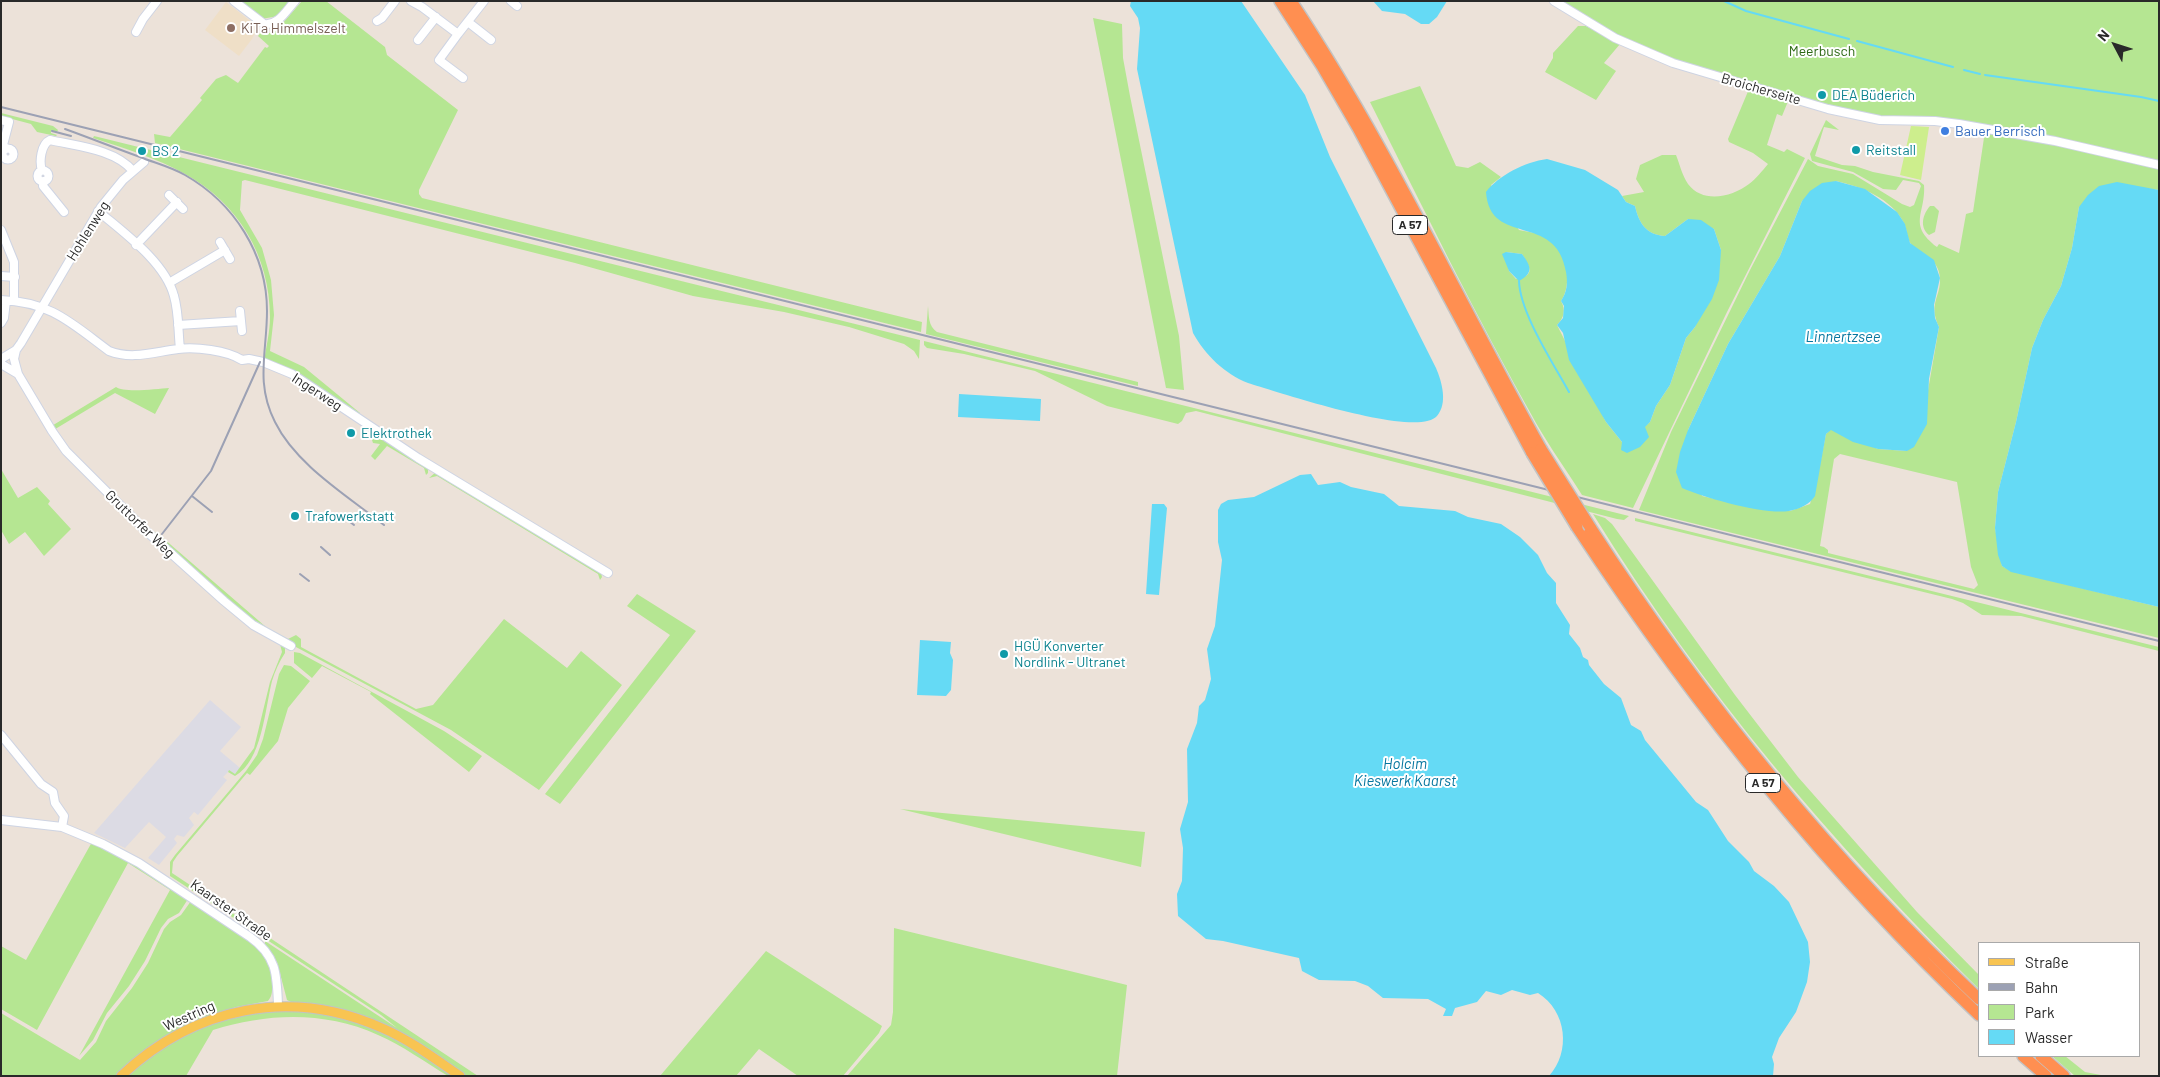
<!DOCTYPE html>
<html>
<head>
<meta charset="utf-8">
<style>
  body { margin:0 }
  #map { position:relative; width:2160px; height:1077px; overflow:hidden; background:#ece2d9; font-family:Barlow,sans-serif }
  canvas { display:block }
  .frame { position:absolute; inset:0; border:2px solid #292929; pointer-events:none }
  .legend { position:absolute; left:1978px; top:942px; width:162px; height:115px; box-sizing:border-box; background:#fff; border:1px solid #a9a9a9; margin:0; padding:6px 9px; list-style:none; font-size:15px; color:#292929 }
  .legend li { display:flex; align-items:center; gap:10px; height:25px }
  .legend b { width:25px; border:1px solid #a9a9a9 }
  .north { position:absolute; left:2090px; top:20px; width:50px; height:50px; -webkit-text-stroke:4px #fff; paint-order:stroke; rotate:310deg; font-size:14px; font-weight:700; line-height:20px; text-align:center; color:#292929 }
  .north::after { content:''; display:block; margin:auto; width:18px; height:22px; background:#292929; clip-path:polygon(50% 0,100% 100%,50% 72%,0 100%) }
</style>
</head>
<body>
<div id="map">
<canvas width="2160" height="1077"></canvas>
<div class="frame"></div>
<ul class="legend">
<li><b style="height:6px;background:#f8c452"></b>Straße</li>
<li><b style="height:6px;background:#9ca1b4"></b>Bahn</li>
<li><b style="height:14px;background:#b5e692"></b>Park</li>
<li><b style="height:14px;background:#65daf5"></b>Wasser</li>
</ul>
<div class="north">N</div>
</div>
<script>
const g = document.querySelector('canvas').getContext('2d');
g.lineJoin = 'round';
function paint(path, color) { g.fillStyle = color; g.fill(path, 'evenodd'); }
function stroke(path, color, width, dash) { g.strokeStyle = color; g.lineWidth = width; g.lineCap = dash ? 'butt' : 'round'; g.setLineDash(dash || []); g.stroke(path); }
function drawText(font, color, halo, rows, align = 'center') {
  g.font = font + ' Barlow,sans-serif'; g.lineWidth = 4; g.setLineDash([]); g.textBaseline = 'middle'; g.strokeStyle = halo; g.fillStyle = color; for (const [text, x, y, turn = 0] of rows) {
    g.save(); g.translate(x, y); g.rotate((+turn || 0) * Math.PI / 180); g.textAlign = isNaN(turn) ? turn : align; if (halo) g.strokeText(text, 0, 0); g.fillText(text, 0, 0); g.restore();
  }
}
const industrial = new Path2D(`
  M210,700L241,727L220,751L240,768L234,775L229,771L223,777L227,780L198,815L194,812L189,818L194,825L184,837L177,835L174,839L177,843L159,865L148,858L166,837L149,822L125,848L94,833Z`);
const education = new Path2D(`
  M226,2L258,27L252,39L239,56L205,30Z`);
const green = new Path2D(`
  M238,1H291L279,16L261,19Z
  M302,1H326L385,47L387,55L458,110L419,190V194L422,198L922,322L921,332L155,143L154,134L170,137L202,100L200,98L216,79L226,75L238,83L265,47L267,48L269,46L258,36L262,31L264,33H274Z
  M1555,1H2159V163L1924,116L1884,117L1846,110L1682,63L1631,43Z
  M1093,18L1122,24L1123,58L1130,96L1179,336L1184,390L1166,388Z
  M1578,26H1586L1620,44L1604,63L1616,71L1596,100L1545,72L1553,58V53Z
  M1420,86L1456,166L1468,168L1480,162L1501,177L1491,185L1519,230C1529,232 1541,233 1549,239C1567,252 1573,284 1561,301C1566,310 1564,318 1557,325L1606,422L1622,442L1645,431L1644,427L1650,422L1656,406L1670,385L1686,338L1695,327L1721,250L1714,229L1688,219L1665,236C1646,235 1639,223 1635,206L1626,202L1622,196L1644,192L1636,179L1640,165L1662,155H1676C1680,165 1682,175 1688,184C1703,204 1732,197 1749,184C1756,179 1762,171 1768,164L1753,153L1729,142L1728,139L1749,89L1789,99L1782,116L1777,114L1767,145L1784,152L1787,149L1805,158L1727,312L1633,508L1582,495C1567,471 1551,449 1536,423C1477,318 1424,210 1370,102ZM1506,252L1522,254C1530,268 1536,275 1516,279L1509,271Z
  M1,113L53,126L58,130L57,132L51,131V133L57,135L56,136L37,132L31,124L1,116Z
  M1826,120L1839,130L1824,127L1815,156L1842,165L1855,166L1873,172L1919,181L1924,185C1926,214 1907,224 1937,247L1939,244L1959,253L1966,214L1973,212L1985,131L2056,143L2159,167V190L2143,188L2079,207L2072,248L2061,286L2043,320L2032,348L2016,422L1998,492L1995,528L2002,566L2011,571L2159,607V638L1639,510L1671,432L1750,270L1808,159L1818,166L1853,174L1902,204L1910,207L1914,205L1921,186L1919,183L1903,180L1896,190L1883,189L1853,172L1812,161L1810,154ZM1836,181C1862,187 1891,198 1904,223C1907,229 1907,239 1911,244C1922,258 1938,256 1940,278C1941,297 1928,303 1939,327L1927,396L1907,451L1878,449L1831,429L1826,434L1817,479L1810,504L1790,511L1761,509L1702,496L1688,430L1728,344L1780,256L1802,201ZM1840,454L1957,482L1971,567L1978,585L1974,589L1828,553V550L1824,547L1820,546L1834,459Z
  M94,136L920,340L919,359L914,351L904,344L849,327L784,312L693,296L575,263L245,180L242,181L240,210L262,248L271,280L274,315L270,351L304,367L360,413V416L264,362C266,347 270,332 270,317C270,256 238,203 185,174C157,158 123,148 93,138Z
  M1930,206H1934L1939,211L1935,232L1929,235C1919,227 1923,214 1930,206Z
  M928,306C929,316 928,326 937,332L1138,382V386L926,334Z
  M924,341L1629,516L1624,520L1617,519L1196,411L1186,413L1182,421L1178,424L1107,406L1035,371L964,354L927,348L924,345Z
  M116,387C123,393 157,389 169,388L155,414L115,393L52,431L50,427Z
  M376,433L428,466V473L426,475L424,468L387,446L375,460L371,456L380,444L373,443L372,440Z
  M1,469L18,498L37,487L50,501L48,504L71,529L44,556L25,532L9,544L1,530Z
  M436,472L601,573L602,577L600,580L598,574L437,476L429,478Z
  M1593,514L1605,518L1612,524L1735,695L1798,777L1917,912L1979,975V989C1831,842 1703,692 1593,514Z
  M1635,518L2159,647V651L2021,616L1982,615L1963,603L1952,599L1635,521Z
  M156,532L266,627L288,639L296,635L301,639V647L416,709L433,705L504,619L567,668L581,651L622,685L539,790L451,730L253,624L153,536Z
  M637,594L696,631L560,804L545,794L670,635L627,606Z
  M273,638L282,643L285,648V653C279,662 275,671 272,681C265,709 262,761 235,776L228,772L229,770L235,774L254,748L270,682L282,652L280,644Z
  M294,652L300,653L444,731L482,756L469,772L370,694L371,692L322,666L312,678L294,663Z
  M284,665L291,666L310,681L288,708L278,741L250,775L247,773L177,856L173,862L172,873L478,1076H465L421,1047L318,1005L291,1002L287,1000L277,962L265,944V941L397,1028L381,1015L170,876V862L175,855L246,771L257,755L263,739L279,674Z
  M900,809L1145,832L1141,867Z
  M92,842L118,854L188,899L179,913L168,919L161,928L145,961L129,986L107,1013L93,1040L79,1056L170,890L128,863L37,1030L1,1009V946L26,960Z
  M191,901C221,921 272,943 272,983C272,990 273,995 268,1001L236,1007L201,1020L117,1076H1V1013L80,1060L96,1042L106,1021L132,988L148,963L164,929L170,922L181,915Z
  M894,928L1127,985L1117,1076H847L891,1025L893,1012Z
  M766,951L882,1026L879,1033L843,1076H798L759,1049L736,1076H660Z
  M274,1011C288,1011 303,1010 316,1012C369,1020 412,1048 455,1076H448C425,1062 403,1046 378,1035C325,1011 268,1013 213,1030L186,1076H125C173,1034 212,1018 274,1011Z
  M2052,1056H2065L2085,1072L2106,1076H2075Z`);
const pitch = new Path2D(`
  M1911,126L1929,127L1921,180L1900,175Z`);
const water = new Path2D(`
  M1131,1H1241L1305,95L1330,157L1436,368C1442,382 1448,403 1437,416C1417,439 1278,392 1248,383C1225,374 1205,355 1193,333L1137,69L1140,28L1138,18L1130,6Z
  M1373,1H1447L1437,17L1429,24H1421L1405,14L1382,11Z
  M1547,159L1585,170L1618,190L1626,202L1635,206C1639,223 1646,235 1665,236L1688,219L1701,220L1714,229L1721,250L1719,280L1712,299L1695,327L1686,338L1670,385L1656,406L1650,422L1645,427L1649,437L1640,447L1627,453L1621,450L1622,442L1606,422L1569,360L1563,333L1557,325L1563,318L1564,306L1561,301C1567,292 1568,283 1566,272C1556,211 1490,248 1486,192C1499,175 1525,162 1547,159Z
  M1836,181L1865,189L1897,212L1905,224L1910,243L1934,260L1940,278L1934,305L1935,318L1939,327L1929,379L1927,424L1914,447L1907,451L1878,449L1853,442L1831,430L1826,434L1815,496C1810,504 1800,509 1789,511C1765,515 1705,498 1682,488L1676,472L1680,452L1688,430L1728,344L1780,256L1802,201L1810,191L1822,183Z
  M2117,182L2159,190V607L2011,572L2002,566L1998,555L1995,528L1998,492L2016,422L2032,348L2043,320L2061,286L2072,248L2079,207L2088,195L2099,186Z
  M1506,252L1522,254C1531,266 1534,273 1519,281L1509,271L1502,254Z
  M959,394L1041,399L1040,421L958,417Z
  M1311,474L1318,485L1340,482L1351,487L1384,494L1399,506L1455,511L1468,517L1501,524L1520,537L1538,555L1547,573L1556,583V603L1570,625L1569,634L1580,648L1583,657L1588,660L1589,665L1604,684L1621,698L1631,725L1641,731L1645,740L1696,802L1708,810L1728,841L1749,862L1754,871L1774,886L1789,902L1808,942L1810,962L1807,982L1796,1012L1779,1038L1772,1057L1774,1064L1773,1076H1549C1571,1052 1567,1011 1538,993L1530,995L1512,990L1501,995L1486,991L1477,1002L1455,1008L1452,1016H1443L1446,1009L1428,999L1383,998L1368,986L1355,981L1319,980L1302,971L1299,958L1223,941L1206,939L1178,916L1177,894L1182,881L1183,848L1180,829L1188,802L1187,749L1197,723L1199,706L1205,700L1211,679L1207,649L1215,626L1222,560L1218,542V510L1221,504L1228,500L1254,497L1300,475Z
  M1152,504H1164L1167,508L1159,595L1146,594Z
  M920,640L951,642L950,653L953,660L951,690L946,696L917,695Z`);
const stream = new Path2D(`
  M1724,1L1746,11L1849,39
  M1857,41L1953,67
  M1964,70L1980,74
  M1985,75L2141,97L2159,101
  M1519,281C1520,313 1553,363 1569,392`);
const minor = new Path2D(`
  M234,1L264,24C278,26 286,11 295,1
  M411,1L422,7L458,34L484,1
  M511,1L517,6
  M1554,1L1615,38L1673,63L1828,109L1880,120L1935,121L1959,124L2055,141L2159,165
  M377,21L382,18L395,1
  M468,22L491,40
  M136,32L143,19L157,1
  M458,34L439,60L463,78
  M418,40L436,17
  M1,120L9,122L3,145L6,149
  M2.5 154a5.5 5.5 0 1 1 11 0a5.5 5.5 0 1 1-11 0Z
  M42,170C39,162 41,144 50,140C76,146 115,149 133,171
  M37.5 176a5.5 5.5 0 1 1 11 0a5.5 5.5 0 1 1-11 0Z
  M44,181L43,186L64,212
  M169,195L183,209
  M98,211C124,233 165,262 174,296C179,313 178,331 180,349
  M1,230L14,262V300
  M220,242L230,259
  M136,245L177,202
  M1,276L15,277
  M169,283L225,250
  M1,300C51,302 71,323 109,351C132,360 154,352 178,349C196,347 226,350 242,360L249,359L263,362L292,374L418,458L608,573
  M240,311L242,331
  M1,323L4,318L6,301
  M178,325L241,321
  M16,350L14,359L18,374L52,431L66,451L145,530L224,601L253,625L291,646
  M1,359L16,350L21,343L101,207L123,180L144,162
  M1,364L18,374
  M1,735L41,784L53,792L55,803L64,816L62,827
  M1,820L62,827L103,844L139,863L250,937C277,956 277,975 278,1006`);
const major = new Path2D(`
  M121,1076C194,1007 290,987 382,1028C410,1040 435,1059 460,1076`);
const highway = new Path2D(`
  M1280,1L1322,66L1358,128L1532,453
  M1291,1C1386,144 1458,300 1541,449
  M1577,527C1694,705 1824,868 1979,1015
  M1590,527C1701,699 1830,859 1979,999
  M2023,1056L2046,1076
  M2041,1056L2064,1076`);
const rail = new Path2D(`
  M1,107L2159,641
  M65,129C90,138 115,148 140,157C155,163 171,167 185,175C234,203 267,254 267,311C267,352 255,383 275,422C296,465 348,496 384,525
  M52,131L71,136
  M192,496L212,512
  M345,518L354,525
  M162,534L211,471L260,362
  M321,547L330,555
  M300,574L309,581`);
const highwayBridge = new Path2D(`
  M1541,449L1590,527
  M1532,453L1577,527`);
const markers = [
  [231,28,5,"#8d6e63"],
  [1822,95,5,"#0f9aa8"],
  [1945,131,5,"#3f7fe0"],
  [1856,150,5,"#0f9aa8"],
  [142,151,5,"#0f9aa8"],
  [351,433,5,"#0f9aa8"],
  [295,516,5,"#0f9aa8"],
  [1004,654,5,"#0f9aa8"]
];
const shields = [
  [1410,225,35],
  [1763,783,35]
];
const shieldNames = [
  ["A 57",1410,225],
  ["A 57",1763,783]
];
const educationNames = [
  ["KiTa Himmelszelt",241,28]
];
const parkNames = [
  ["Meerbusch",1822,51]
];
const streetNames = [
  ["Broicherseite",1761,89,16],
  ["Hohlenweg",88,231,-58],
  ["Ingerweg",317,392,33],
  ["Gruttorfer Weg",140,524,44],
  ["Kaarster Straße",231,910,35],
  ["Westring",189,1016,-24]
];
const cultureNames = [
  ["DEA Büderich",1832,95],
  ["Reitstall",1866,150],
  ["BS 2",152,151],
  ["Elektrothek",361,433],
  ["Trafowerkstatt",305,516],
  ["HGÜ Konverter",1014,646],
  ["Nordlink - Ultranet",1014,662]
];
const shopNames = [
  ["Bauer Berrisch",1955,131]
];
const waterNames = [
  ["Linnertzsee",1843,337],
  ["Holcim",1405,764],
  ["Kieswerk Kaarst",1405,781]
];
paint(industrial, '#dcdbe4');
paint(education, '#efdfc7');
paint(green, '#b5e692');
paint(pitch, '#cdee8d');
paint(water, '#65daf5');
stroke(stream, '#65daf5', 2);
stroke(minor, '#ced4e3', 10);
stroke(major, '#c3c3c3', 11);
stroke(highway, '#c3c3c3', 14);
stroke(minor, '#fff', 8);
stroke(major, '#f8c452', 9);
stroke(highway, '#ff8f51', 11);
stroke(rail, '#9ca1b4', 2);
stroke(highwayBridge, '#c3c3c3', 14, []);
stroke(highwayBridge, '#ff8f51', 11);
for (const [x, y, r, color] of markers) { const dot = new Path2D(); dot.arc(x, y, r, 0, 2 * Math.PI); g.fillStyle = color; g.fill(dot); stroke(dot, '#fff', 2); }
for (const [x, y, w] of shields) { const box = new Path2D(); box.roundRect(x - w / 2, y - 9.5, w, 19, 4); g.fillStyle = '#fff'; g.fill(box); stroke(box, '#292929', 1); }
drawText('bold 12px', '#292929', null, shieldNames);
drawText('14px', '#785e54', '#fff', educationNames, 'left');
drawText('14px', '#2d6915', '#fff', parkNames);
drawText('14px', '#292929', '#fff', streetNames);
drawText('14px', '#0d838f', '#fff', cultureNames, 'left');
drawText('14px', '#366cbe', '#fff', shopNames, 'left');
drawText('italic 15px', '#06769f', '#fff', waterNames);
</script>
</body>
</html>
